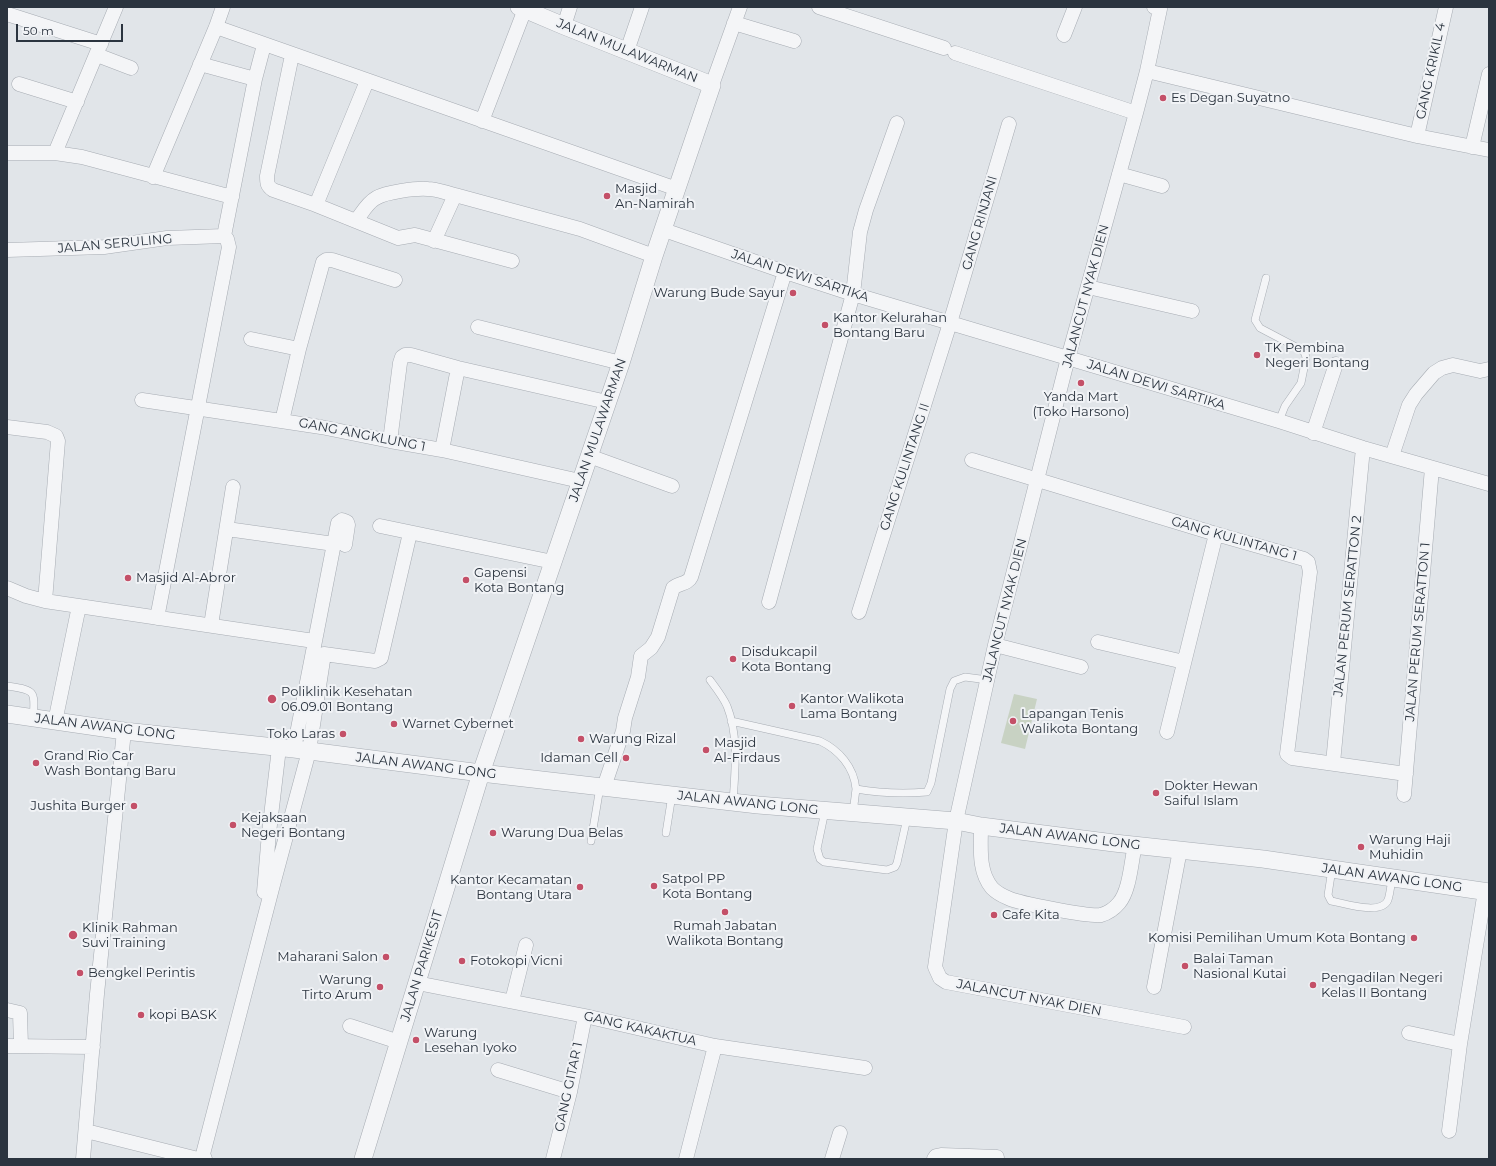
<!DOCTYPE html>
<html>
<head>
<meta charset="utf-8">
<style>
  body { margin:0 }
  #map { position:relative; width:1496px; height:1166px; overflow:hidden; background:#e1e5e9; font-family:Montserrat,sans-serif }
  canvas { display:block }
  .frame { position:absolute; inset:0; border:8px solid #2b343f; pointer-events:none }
  .scale { position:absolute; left:16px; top:24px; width:107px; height:18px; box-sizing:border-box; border:2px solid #2b343f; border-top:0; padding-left:5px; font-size:12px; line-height:14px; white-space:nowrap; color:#2b343f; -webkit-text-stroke:3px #f1f3f6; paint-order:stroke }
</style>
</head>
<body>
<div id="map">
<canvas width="1496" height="1166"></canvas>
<div class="frame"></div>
<div class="scale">50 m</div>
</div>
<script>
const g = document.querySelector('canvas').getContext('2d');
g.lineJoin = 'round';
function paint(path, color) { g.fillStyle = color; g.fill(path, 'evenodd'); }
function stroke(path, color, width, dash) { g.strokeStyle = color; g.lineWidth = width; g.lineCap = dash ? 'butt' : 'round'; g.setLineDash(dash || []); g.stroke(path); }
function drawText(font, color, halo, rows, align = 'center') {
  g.font = font + ' Montserrat,sans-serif'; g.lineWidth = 4; g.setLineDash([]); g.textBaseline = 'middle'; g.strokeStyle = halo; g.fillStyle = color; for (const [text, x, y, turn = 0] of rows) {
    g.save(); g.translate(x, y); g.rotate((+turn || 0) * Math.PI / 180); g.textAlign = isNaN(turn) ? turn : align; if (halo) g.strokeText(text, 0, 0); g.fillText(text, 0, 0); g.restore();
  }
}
const green = new Path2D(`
  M1014,694L1037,699L1025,749L1001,743Z`);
const service = new Path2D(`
  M1266,278L1255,320L1260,328L1300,349L1305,353L1306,358L1301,383L1285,406L1279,421
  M710,680C716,688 723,697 727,706C739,736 735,771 733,802
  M7,686C33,690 36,689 33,717
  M731,721L820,741C839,750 854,767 856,789
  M825,811L817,849L820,859L824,862L887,870L895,867L897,863L907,818
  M853,813L856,789C879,793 903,794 927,792L931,783L950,689L954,681L965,677L988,680
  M666,833L672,795
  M591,841L600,787
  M1332,869L1328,895L1331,901C1344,903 1381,916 1388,900C1390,894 1391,885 1392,878`);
const minor = new Path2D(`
  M116,7L55,153L82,157L232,197
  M819,7L944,48
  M1154,7L1160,9L1147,71L1136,113L1068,358L995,645L956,821L935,967L940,978L946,982L1184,1027
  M7,14L101,44
  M734,23L794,41
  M564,26L570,7
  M216,27L677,189
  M1064,35L1075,7
  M627,51L642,7
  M955,53L1136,113
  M97,55L131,68
  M292,55L267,176C267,183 267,186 273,190L316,205L393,236L398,238L415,235L512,261
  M200,64L255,79L264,45
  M1147,71L1417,136L1489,150
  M19,84L77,102
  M712,85L740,7
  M482,121L525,9
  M1417,136L1446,7
  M1472,147L1489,74
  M7,153H55
  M1119,174L1162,186
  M153,177L216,27L223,7
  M316,205L367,81
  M356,221C362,213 367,203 376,198C386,192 416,188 428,189C437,189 446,193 455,195
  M664,230L785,272L853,294L1279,421L1363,448L1489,484
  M224,236L255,79
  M434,241L455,195L580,229L654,256
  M7,250L104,247L167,238L224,236
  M1088,287L1192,311
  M478,327L621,363
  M251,339L299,349
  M142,400L321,427L390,441L442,450L580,481
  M282,421L299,349L323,262L326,260H332L395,280
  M7,427L47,432L56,436L58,441L45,601
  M1313,433L1336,364
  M390,441L400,363L402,357L405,355H411L458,368L607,402
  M442,450L458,368
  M589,456L672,486
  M1392,456L1409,405L1416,394L1434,373L1442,368L1453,365L1480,371L1489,369
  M972,460L1216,534L1304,559L1308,562L1310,572L1287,754L1292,758L1406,774
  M380,526L553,562
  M227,529L334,544
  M7,588L26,596L45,601L314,641
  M769,602L853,294L860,232L866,210L897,123
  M859,612L950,323L1009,124
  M157,618L229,247L227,239L224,236
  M211,625L233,487
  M1098,642L1184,662
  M995,645L1081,667
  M55,722L79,606
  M1167,732L1216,534
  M294,749L338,523L342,520L347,522L348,525L345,545
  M1333,763L1363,448
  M604,787L623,731L625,718L638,677L641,656L651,648L658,637L673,588C679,583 688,584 691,577L785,272
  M1404,795L1432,468
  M981,826C981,848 978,871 992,888C996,892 1003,896 1008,898C1018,903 1090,917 1101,915C1108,913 1114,909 1119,903C1130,890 1131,862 1135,845
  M264,892L269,833L279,748
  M417,983L585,1016L715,1046L865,1068
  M1154,987L1180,850
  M512,1001L526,945
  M7,1010L20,1013L21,1046
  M350,1026L399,1042
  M1409,1033L1460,1044
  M7,1046L93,1047
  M498,1070L570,1092
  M86,1131L198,1159
  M1449,1131L1460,1044L1485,891
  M83,1159L97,994L124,731
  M205,1159L203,1154L274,881L309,751L324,654L375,661L381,658L410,533
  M553,1159L570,1092L585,1016
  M686,1159L715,1046
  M832,1159L840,1133
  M934,1159L936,1156L941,1155L997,1157`);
const tertiary = new Path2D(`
  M7,714L124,731L294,749L481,773L758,805L956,821L981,826L1114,843L1263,859L1489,892
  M363,1159L481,773L621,363L654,256L712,85L564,26L519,7`);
const markers = [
  [1163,98,4,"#c45068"],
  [607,196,4,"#c45068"],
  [793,293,4,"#c45068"],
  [825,325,4,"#c45068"],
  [1257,355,4,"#c45068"],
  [1081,383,4,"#c45068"],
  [128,578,4,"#c45068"],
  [466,580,4,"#c45068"],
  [733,659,4,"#c45068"],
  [272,699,5,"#c45068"],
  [792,706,4,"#c45068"],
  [1013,721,4,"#c45068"],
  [394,724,4,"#c45068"],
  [343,734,4,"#c45068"],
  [581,739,4,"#c45068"],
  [706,750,4,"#c45068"],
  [626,758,4,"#c45068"],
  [36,763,4,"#c45068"],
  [1156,793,4,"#c45068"],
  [134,806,4,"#c45068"],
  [233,825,4,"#c45068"],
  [493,833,4,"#c45068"],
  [1361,847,4,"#c45068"],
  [654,886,4,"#c45068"],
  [580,887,4,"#c45068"],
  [725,912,4,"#c45068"],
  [994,915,4,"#c45068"],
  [73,935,5,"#c45068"],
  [1414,938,4,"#c45068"],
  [386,957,4,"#c45068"],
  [462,961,4,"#c45068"],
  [1185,966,4,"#c45068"],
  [80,973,4,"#c45068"],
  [1313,985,4,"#c45068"],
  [380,987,4,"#c45068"],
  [141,1015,4,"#c45068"],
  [416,1040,4,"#c45068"]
];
const streetNames = [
  ["JALAN MULAWARMAN",627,51,22],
  ["GANG KRIKIL 4",1431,71,-78],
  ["GANG RINJANI",980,223,-74],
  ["JALAN SERULING",115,244,-5],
  ["JALAN DEWI SARTIKA",800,276,18],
  ["JALANCUT NYAK DIEN",1086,296,-75],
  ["JALAN DEWI SARTIKA",1156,385,17],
  ["JALAN MULAWARMAN",598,430,-71],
  ["GANG ANGKLUNG 1",362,435,11],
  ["GANG KULINTANG II",905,467,-72],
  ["GANG KULINTANG 1",1234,539,16],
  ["JALAN PERUM SERATTON 2",1348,606,-84],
  ["JALANCUT NYAK DIEN",1005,610,-76],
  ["JALAN PERUM SERATTON 1",1418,632,-85],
  ["JALAN AWANG LONG",105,727,7],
  ["JALAN AWANG LONG",426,766,7],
  ["JALAN AWANG LONG",748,803,6],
  ["JALAN AWANG LONG",1070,837,7],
  ["JALAN AWANG LONG",1392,878,8],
  ["JALAN PARIKESIT",422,966,-73],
  ["JALANCUT NYAK DIEN",1029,998,11],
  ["GANG KAKAKTUA",640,1029,13],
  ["GANG GITAR 1",569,1087,-78]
];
const poiNames = [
  ["Es Degan Suyatno",1171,98],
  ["Masjid",615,189],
  ["An-Namirah",615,204],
  ["Warung Bude Sayur",785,293,"right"],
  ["Kantor Kelurahan",833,318],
  ["Bontang Baru",833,333],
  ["TK Pembina",1265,348],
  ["Negeri Bontang",1265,363],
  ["Yanda Mart",1081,397,"center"],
  ["(Toko Harsono)",1081,412,"center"],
  ["Gapensi",474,573],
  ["Kota Bontang",474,588],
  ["Masjid Al-Abror",136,578],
  ["Disdukcapil",741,652],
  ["Kota Bontang",741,667],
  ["Poliklinik Kesehatan",281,692],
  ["06.09.01 Bontang",281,707],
  ["Kantor Walikota",800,699],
  ["Lama Bontang",800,714],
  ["Lapangan Tenis",1021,714],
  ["Walikota Bontang",1021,729],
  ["Warnet Cybernet",402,724],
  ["Toko Laras",335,734,"right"],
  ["Warung Rizal",589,739],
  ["Masjid",714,743],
  ["Al-Firdaus",714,758],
  ["Grand Rio Car",44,756],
  ["Wash Bontang Baru",44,771],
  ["Idaman Cell",618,758,"right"],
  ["Dokter Hewan",1164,786],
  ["Saiful Islam",1164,801],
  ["Jushita Burger",126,806,"right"],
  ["Kejaksaan",241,818],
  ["Negeri Bontang",241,833],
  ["Warung Dua Belas",501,833],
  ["Warung Haji",1369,840],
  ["Muhidin",1369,855],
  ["Satpol PP",662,879],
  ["Kota Bontang",662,894],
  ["Kantor Kecamatan",572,880,"right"],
  ["Bontang Utara",572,895,"right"],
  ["Cafe Kita",1002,915],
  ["Rumah Jabatan",725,926,"center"],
  ["Walikota Bontang",725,941,"center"],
  ["Klinik Rahman",82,928],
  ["Suvi Training",82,943],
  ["Komisi Pemilihan Umum Kota Bontang",1406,938,"right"],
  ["Maharani Salon",378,957,"right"],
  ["Balai Taman",1193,959],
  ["Nasional Kutai",1193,974],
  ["Fotokopi Vicni",470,961],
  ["Bengkel Perintis",88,973],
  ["Pengadilan Negeri",1321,978],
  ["Kelas II Bontang",1321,993],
  ["Warung",372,980,"right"],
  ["Tirto Arum",372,995,"right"],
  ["kopi BASK",149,1015],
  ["Warung",424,1033],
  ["Lesehan Iyoko",424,1048]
];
paint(green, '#c8d2c3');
stroke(service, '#a7acb3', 8);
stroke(minor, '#a7acb3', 15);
stroke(tertiary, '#a7acb3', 18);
stroke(service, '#f4f5f7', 7);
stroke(minor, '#f4f5f7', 14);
stroke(tertiary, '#f4f5f7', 17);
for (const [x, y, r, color] of markers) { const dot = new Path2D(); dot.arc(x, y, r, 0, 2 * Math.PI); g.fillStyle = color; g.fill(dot); stroke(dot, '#f1f3f6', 1.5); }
drawText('13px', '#2b343f', '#f1f3f6', streetNames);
drawText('13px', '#2b343f', '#f1f3f6', poiNames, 'left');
</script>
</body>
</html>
